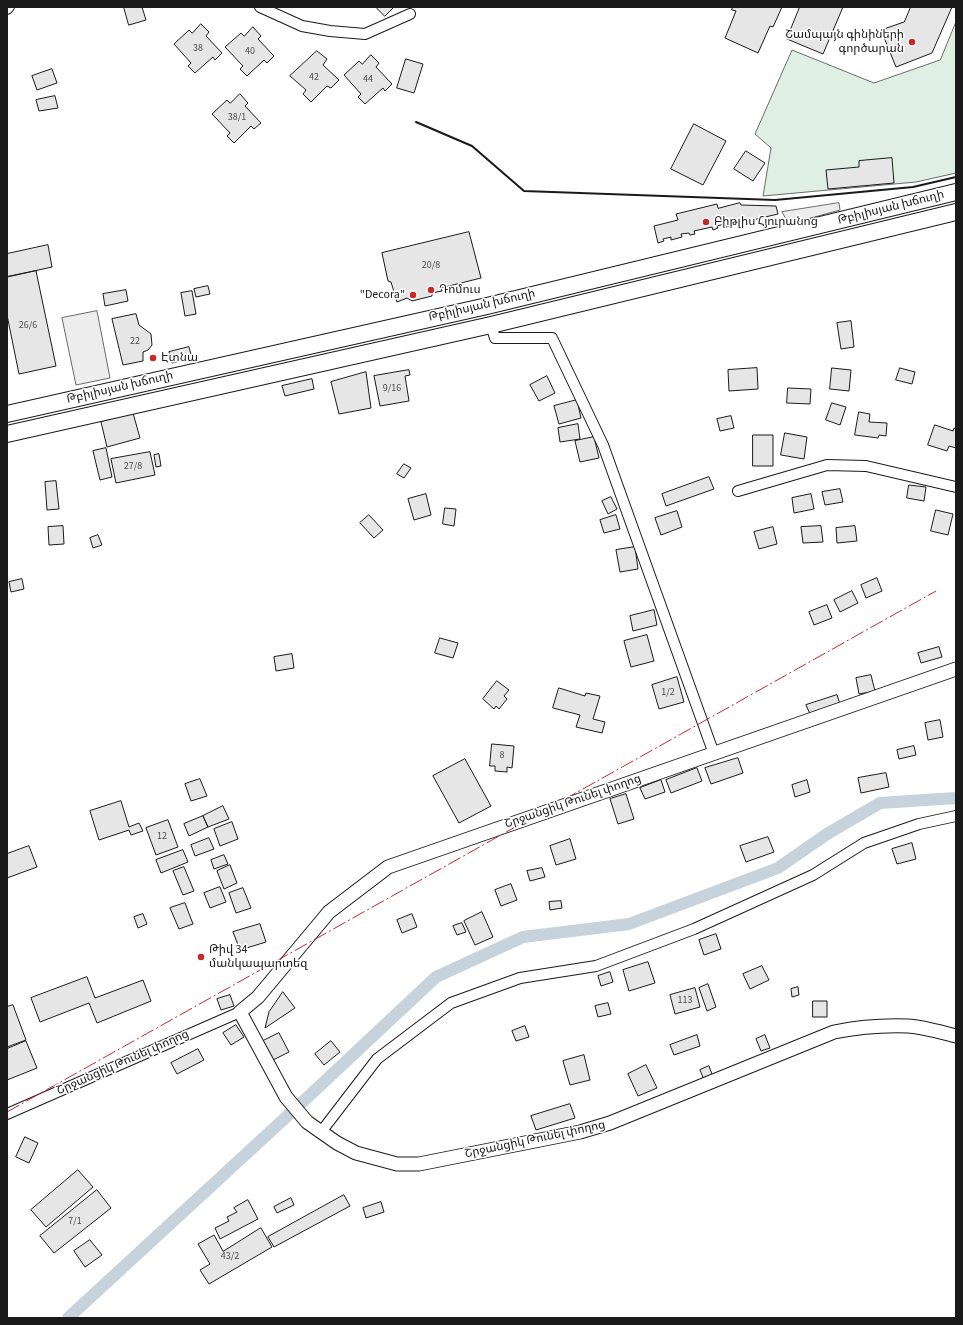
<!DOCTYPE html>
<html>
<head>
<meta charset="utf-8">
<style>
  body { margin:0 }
  #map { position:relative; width:963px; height:1325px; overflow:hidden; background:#fff; font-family:"Source Sans 3",sans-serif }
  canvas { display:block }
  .frame { position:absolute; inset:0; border:8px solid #1a1a1a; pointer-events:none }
</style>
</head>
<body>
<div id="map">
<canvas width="963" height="1325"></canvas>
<div class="frame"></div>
</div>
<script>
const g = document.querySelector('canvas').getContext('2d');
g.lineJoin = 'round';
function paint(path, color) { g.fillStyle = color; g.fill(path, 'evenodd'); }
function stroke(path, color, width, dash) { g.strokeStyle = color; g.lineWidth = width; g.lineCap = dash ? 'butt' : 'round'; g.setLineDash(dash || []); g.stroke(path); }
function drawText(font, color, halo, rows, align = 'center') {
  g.font = font + ' "Source Sans 3","Noto Sans Armenian",sans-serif'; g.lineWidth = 3; g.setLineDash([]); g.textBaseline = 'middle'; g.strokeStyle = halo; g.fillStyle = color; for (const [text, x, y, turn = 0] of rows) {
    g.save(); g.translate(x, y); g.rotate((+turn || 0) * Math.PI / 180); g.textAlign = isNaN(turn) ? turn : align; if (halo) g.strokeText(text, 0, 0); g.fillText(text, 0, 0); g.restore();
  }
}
const green = new Path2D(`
  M956,22V173L916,182L763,196L771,148L755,134L792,50L874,83L940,60Z`);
const parking = new Path2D(`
  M839,203L840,210L789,224L782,212Z
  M97,311L110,378L76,385L62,318Z`);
const canal = new Path2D(`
  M68,1318L309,1096L436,977L523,937L629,924L778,868L827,834L880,803L956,798`);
const building = new Path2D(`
  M124,7H142L146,20L129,25Z
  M376,7H394L385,16Z
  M733,7H782L773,27L770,26L758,53L725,38L736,11L732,10Z
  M800,7H843L823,54L787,39Z
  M911,7H952L932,53L896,67L881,30L904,22Z
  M201,24L209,32L206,36L222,53L215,60L213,57L195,73L188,66L191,63L174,44L189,30L192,33Z
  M253,27L261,36L258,39L274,56L267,63L264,60L247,76L240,69L243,66L225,47L241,33L244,36Z
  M317,51L327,59L323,65L339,80L331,88L327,86L311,102L303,94L306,90L290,76Z
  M371,55L379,63L376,67L392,84L385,91L383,88L365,104L358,97L361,94L344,75L359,61L362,64Z
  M406,59L423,64L414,93L397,88Z
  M52,69L57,83L37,90L32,76Z
  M240,94L248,103L245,106L261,123L254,129L251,126L234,143L227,136L230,133L212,114L227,100L230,103Z
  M55,96L58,108L39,111L36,100Z
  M694,124L726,141L703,185L671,169Z
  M746,151L765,163L753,181L734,169Z
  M892,158L894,183L828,189L826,170L859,167V161Z
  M740,203L741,205L776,206L778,214L744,222V219L736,221L737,224L726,227L725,224L717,226L718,228L713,230L712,227L694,231L695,234L690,235L689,233L681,234L682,237L671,240V237L663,239L664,241L658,243L654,226L678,220L676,214L717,204L718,208Z
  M469,232L481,278L441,288L442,291L432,293V296L412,301L407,298L397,302L391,282L388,281L382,253Z
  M48,245L52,267L7,277V254Z
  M36,271L56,366L19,374L7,315V277Z
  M208,286L210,294L196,297L194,289Z
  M126,290L128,301L105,306L103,294Z
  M192,291L196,314L185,316L181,293Z
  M136,314L139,325L151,334L152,345L148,350L143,352V361L123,365L112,319Z
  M851,321L854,347L841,349L837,323Z
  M189,347L192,358L172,363L169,352Z
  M757,368L758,389L729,391L728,370Z
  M832,368L851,370L849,391L830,389Z
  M900,368L915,372L912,384L896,380Z
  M409,370L410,375L405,376L409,401L380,406L374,376Z
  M366,372L371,408L339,414L331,382Z
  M547,376L555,393L539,401L530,385Z
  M312,379L314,389L285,396L282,386Z
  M788,388L811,389L810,404L787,403Z
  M577,400L581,418L559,424L554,406Z
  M832,403L846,407L840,425L826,420Z
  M859,412L870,414L869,422L887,423L886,436L879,435L878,438L855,435Z
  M133,413L140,438L107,447L101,422Z
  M731,416L734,428L720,431L717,419Z
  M578,424L580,439L560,442L558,428Z
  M935,425L953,431L954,428L956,429V448L949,446L947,451L928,445Z
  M785,433L807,437L804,459L781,455Z
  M753,435H773V466H753Z
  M594,437L599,458L580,462L575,441Z
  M106,448L112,477L100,480L93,451Z
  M150,452L155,475L116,483L111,459Z
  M159,454L161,466L156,467L154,455Z
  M404,464L411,468L404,478L397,474Z
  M709,477L714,489L666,506L662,494Z
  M56,481L59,509L47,510L45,482Z
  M909,485L926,487L924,501L907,498Z
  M840,489L843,502L825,505L822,492Z
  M426,494L431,515L414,520L408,499Z
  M811,494L814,509L794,513L792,498Z
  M611,497L617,509L608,514L602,501Z
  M445,508L456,509L454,526L443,524Z
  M936,510L953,514L948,535L931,531Z
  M677,511L682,527L661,535L655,518Z
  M369,515L383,530L374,538L360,523Z
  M616,515L620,529L604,533L600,520Z
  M63,526L64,544L49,545L48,527Z
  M821,526L823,542L803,543L801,527Z
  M855,526L857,541L837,543L836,528Z
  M773,527L777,544L759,549L754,532Z
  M98,535L102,545L93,548L90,538Z
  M635,547L638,569L620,572L616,550Z
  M877,578L882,591L866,598L861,585Z
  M22,579L24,589L11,592L9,582Z
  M852,591L858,603L840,612L834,600Z
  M827,605L832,618L814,625L809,612Z
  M654,610L657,625L633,631L630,616Z
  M647,635L654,661L631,667L624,641Z
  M440,638L458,643L453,658L435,653Z
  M939,647L942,657L921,663L918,653Z
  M292,654L294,668L276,671L274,657Z
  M871,675L875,691L859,694L856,678Z
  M677,677L684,702L659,709L652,685Z
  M497,681L509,690L504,696L507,699L499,709L496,706L494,709L483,699Z
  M559,688L585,696L586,693L600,696L593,719L605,722L602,733L576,727L580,715L553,708Z
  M837,695L840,704L810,714L806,705Z
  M940,720L943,737L928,740L925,723Z
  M492,744L514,746L512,768L507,767V772L495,771V766H490Z
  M914,746L916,755L899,759L897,750Z
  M738,758L743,773L711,784L705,768Z
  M465,759L491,806L459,823L433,776Z
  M697,768L702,781L671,793L666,780Z
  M886,773L889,787L861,793L858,778Z
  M200,779L207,796L191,801L185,784Z
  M661,780L665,792L645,799L640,788Z
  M807,780L810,792L795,797L792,785Z
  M626,794L634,819L618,824L610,799Z
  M121,801L129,827L139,823L143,831L131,835L129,830L99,840L90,811Z
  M223,806L229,819L208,827L203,816Z
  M203,816L208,827L189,836L184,824Z
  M168,820L178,847L156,855L146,828Z
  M232,822L238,839L220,846L214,829Z
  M768,837L774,852L746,862L740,846Z
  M209,838L214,849L195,856L191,845Z
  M570,839L576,859L556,865L550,846Z
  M912,843L916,859L897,864L892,849Z
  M29,846L37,867L7,878V854Z
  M183,850L188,862L161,873L156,860Z
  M224,855L228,864L214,869L211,860Z
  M230,865L237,883L224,889L217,871Z
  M184,867L194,891L183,895L173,871Z
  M542,868L545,877L530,881L527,871Z
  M511,884L517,900L501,906L495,890Z
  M220,887L226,902L210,908L204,893Z
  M243,888L251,908L236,913L229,893Z
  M561,901L562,908L550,910L549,902Z
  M185,903L193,924L179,929L170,908Z
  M482,912L493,937L475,945L464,921Z
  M143,914L147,924L138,928L134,917Z
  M412,914L417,927L402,933L397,920Z
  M462,923L466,932L457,935L453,926Z
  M260,924L266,942L240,950L233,932Z
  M716,934L721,949L704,955L699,940Z
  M648,962L655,983L629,991L623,970Z
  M762,966L769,980L750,989L743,974Z
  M610,972L613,982L601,986L598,976Z
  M87,977L95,998L143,980L151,1001L97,1023L89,1003L40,1022L31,998Z
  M708,984L716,1007L707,1011L699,988Z
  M798,987L799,995L792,997L791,989Z
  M695,988L700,1007L675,1014L670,995Z
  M283,992L295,1008L265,1028L269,1012Z
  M230,995L234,1006L221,1010L217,999Z
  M813,1001H827V1017H813Z
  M608,1003L611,1014L598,1017L595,1006Z
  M13,1005L26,1040L7,1047V1007Z
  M236,1025L244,1037L231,1045L223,1033Z
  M525,1026L529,1037L516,1041L512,1031Z
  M279,1033L289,1052L273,1060L263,1041Z
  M697,1035L700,1046L674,1055L670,1045Z
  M765,1035L770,1048L761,1051L756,1039Z
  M26,1041L37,1068L7,1080V1049Z
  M331,1041L340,1052L324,1065L315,1054Z
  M198,1049L204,1060L177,1074L171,1063Z
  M584,1055L590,1080L570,1085L563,1061Z
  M646,1065L657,1088L638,1096L628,1074Z
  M709,1066L713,1077L704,1080L700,1070Z
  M570,1104L575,1118L536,1130L531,1116Z
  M25,1137L38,1143L29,1163L16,1157Z
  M78,1170L93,1187L46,1227L31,1210Z
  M97,1190L111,1208L54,1253L40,1236Z
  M344,1195L350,1206L274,1247L268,1237Z
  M291,1198L294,1205L277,1213L274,1207Z
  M248,1200L258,1219L220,1239L215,1228L229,1221L227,1217L237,1212L234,1208Z
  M381,1202L384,1212L366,1218L363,1208Z
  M261,1228L272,1247L209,1284L200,1270L210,1264L198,1244L214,1235L223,1251Z
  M90,1240L102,1255L85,1267L74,1251Z`);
const minor = new Path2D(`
  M260,7L302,26L330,31L365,34L410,14
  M7,9L9,7
  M491,325L495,338H552L603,445L714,754
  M738,491L827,465L866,466L956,487
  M7,1114L240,1012
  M321,1132L377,1059L451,1003L520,978L596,966L694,929L813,875L864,843L919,824L956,816`);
const tertiary = new Path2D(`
  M956,669L388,867L329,912L258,997L240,1012L286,1097L307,1122L337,1143L356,1153L397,1164H419L580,1132L610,1123L834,1032C859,1027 882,1025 908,1026C924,1027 940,1032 956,1036`);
const primary = new Path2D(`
  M7,414L487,306L956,192
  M7,434L491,325L956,212`);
const wall = new Path2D(`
  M416,122L472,146L524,191L775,200L913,187L956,177`);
const power = new Path2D(`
  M7,1112L936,591`);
const markers = [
  [912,42,4,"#c62828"],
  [706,222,4,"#c62828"],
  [431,290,4,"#c62828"],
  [413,295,4,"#c62828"],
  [153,358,4,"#c62828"],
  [201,957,4,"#c62828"]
];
const numberNames = [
  ["38",198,49],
  ["40",250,52],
  ["42",314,78],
  ["44",368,80],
  ["38/1",237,118],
  ["20/8",431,266],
  ["26/6",28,326],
  ["22",135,342],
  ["9/16",392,389],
  ["27/8",133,467],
  ["1/2",668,693],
  ["8",502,756],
  ["12",162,837],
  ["113",685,1001],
  ["7/1",75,1222],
  ["43/2",230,1257]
];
const poiNames = [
  ["Շամպայն գինիների",904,35,"right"],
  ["գործարան",904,49,"right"],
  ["Բիթլիս Հյուրանոց",714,222],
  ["Դոմուս",439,290],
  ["\"Decora\"",405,295,"right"],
  ["Էտնա",161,358],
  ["Թիվ 34",209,950],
  ["մանկապարտեզ",209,964]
];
const streetNames = [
  ["Թբիլիսյան խճուղի",891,208,-14],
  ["Թբիլիսյան խճուղի",482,306,-13],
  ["Թբիլիսյան խճուղի",120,388,-13],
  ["Շրջանցիկ Թունել փողոց",573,802,-19],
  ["Շրջանցիկ Թունել փողոց",123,1063,-24],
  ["Շրջանցիկ Թունել փողոց",535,1140,-12]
];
paint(green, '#e0efe3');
stroke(green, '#6a6a6a', 1);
paint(parking, '#ededed');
stroke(parking, '#6a6a6a', 1);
stroke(canal, '#c6d2dc', 12);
paint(building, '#e6e6e6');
stroke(building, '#1a1a1a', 1);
stroke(minor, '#1a1a1a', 12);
stroke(tertiary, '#1a1a1a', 15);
stroke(primary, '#1a1a1a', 18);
stroke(minor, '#fff', 10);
stroke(tertiary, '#fff', 13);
stroke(primary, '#fff', 16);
stroke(wall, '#1a1a1a', 2);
stroke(power, '#c62828', 1, [14, 3, 2, 3]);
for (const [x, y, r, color] of markers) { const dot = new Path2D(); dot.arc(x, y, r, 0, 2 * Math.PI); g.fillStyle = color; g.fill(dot); stroke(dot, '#fff', 1.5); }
drawText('10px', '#4d4d4d', null, numberNames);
drawText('12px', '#1a1a1a', '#fff', poiNames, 'left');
drawText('12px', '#1a1a1a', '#fff', streetNames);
</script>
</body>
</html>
